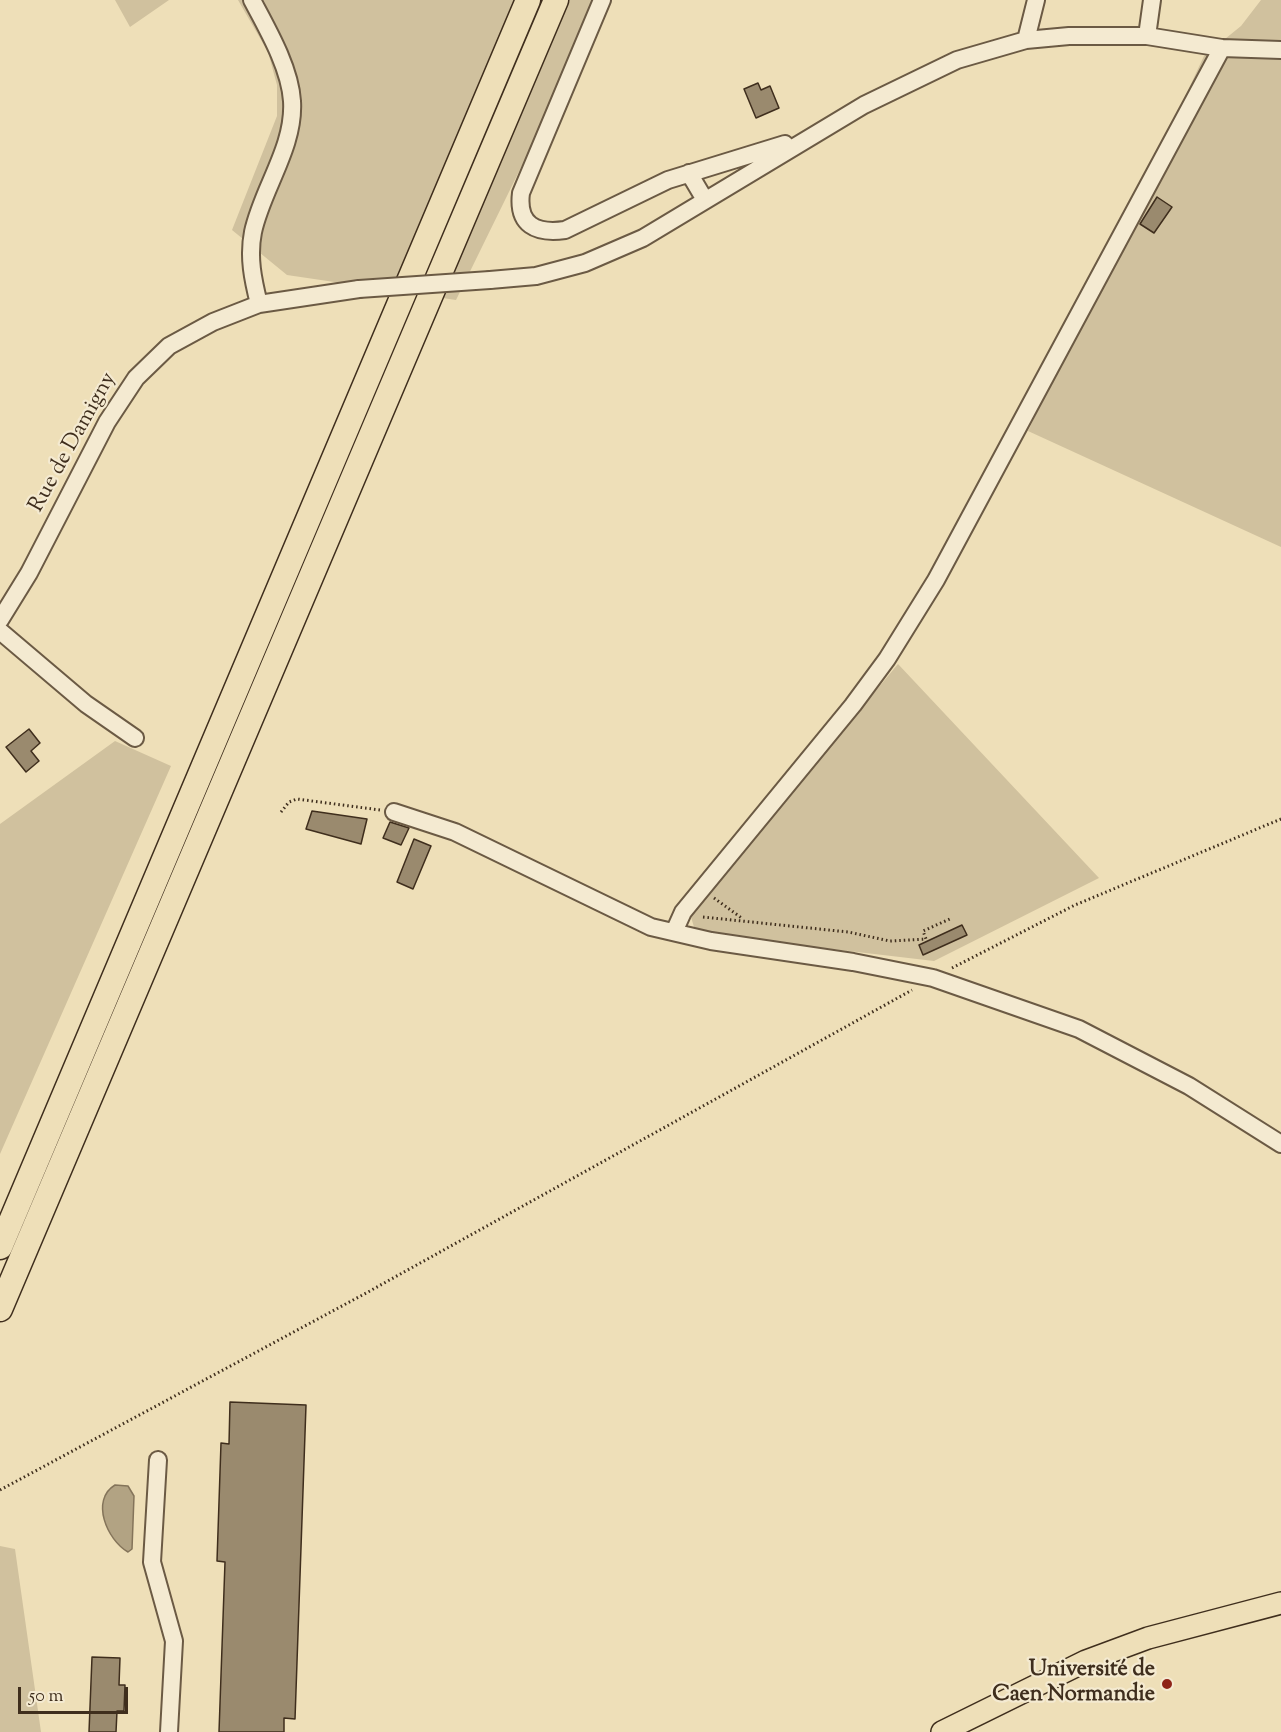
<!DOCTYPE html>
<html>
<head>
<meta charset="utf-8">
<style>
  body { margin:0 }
  #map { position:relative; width:1281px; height:1732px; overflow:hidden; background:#eedfb8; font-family:"Sorts Mill Goudy",serif }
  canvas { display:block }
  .scale { position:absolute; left:18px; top:1687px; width:110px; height:27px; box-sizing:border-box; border:3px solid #3f2e1d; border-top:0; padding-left:8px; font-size:18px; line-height:21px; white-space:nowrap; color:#3f2e1d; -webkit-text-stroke:4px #f4ead1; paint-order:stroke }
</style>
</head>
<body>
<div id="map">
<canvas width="1281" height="1732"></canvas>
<div class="scale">50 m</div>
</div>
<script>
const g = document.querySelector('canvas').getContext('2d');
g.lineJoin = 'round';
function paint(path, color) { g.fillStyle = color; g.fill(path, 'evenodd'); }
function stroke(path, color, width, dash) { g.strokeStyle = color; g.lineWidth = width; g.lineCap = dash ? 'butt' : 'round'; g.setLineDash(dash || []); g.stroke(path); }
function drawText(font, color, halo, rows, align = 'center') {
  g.font = font + ' "Sorts Mill Goudy",serif'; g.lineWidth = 4.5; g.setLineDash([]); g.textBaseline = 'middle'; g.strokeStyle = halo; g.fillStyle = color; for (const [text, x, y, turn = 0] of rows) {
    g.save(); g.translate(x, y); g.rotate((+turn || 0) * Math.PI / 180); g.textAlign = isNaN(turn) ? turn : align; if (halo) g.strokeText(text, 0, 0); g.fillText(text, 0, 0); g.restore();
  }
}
const green = new Path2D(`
  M115,0H169L130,27Z
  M238,0H603L456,300L287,275L232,230L277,116V85L268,52Z
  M1261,0H1281V547L1028,431L1204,56L1241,26Z
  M898,664L1099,878L934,961L738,938L702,931L694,927L691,917L697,906Z
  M115,741L171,766L0,1154V824Z
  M0,1546L15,1549L41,1732H0Z`);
const water = new Path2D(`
  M115,1485L128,1486L134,1496L132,1549L128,1552C107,1540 90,1500 115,1485Z`);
const building = new Path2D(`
  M758,83L761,90L770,86L779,108L756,118L744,89Z
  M1157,197L1172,207L1154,233L1140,224Z
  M29,729L40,743L31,751L39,761L26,772L6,747Z
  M312,811L367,819L361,844L306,829Z
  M390,822L409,828L401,845L383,838Z
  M414,839L431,846L413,889L397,882Z
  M962,925L967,935L923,955L919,945Z
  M230,1402L306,1405L295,1719L284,1718V1732H219L225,1562L217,1561L221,1443L229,1444Z
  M92,1657L120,1658L119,1685H125L124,1711H117L116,1732H89Z`);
const path = new Path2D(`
  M281,812L289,802L297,799L380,810
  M714,898L743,919
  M703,917L848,932L890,941L926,939L923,931L952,918
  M952,968L1075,905L1281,819
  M0,1490L368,1292L912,990`);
const minor = new Path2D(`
  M252,0C268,30 290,68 292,101C295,147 262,189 253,232C248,257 253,280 259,304
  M602,0L521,193C517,225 536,234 565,230L668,180L785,144
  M1147,36L1152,0
  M1026,40L1036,0
  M689,173L705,200
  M490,280L536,276L585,263L643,238L864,105L957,60L1026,40L1069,36H1147L1222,48L1281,50
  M0,620L29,573L107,422L136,378L169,346L213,322L259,304L359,289
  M0,631L86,704L135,738
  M394,812L455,832L651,927L711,941L853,962L933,978L1079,1029L1189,1086L1281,1144
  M674,932L683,912L853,705L887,659L936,580L1222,48
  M158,1460L152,1562L174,1641L169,1732`);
const major = new Path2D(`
  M942,1732L1086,1661L1148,1638L1281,1603`);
const highway = new Path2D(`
  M0,1247L528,0
  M0,1309L556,0`);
const minorBridge = new Path2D(`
  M359,289L490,280`);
const markers = [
  [1167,1684,6,"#8f2418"]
];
const streetNames = [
  ["Rue de Damigny",74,443,-61]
];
const poiNames = [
  ["Université de",1155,1671],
  ["Caen Normandie",1155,1696]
];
paint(green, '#d0c19e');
paint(water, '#b2a383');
stroke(water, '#84745a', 1.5);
paint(building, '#9a8a6e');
stroke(building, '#3f2e1d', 1.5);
stroke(minor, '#6b5a44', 20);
stroke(major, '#3f2e1d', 24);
stroke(highway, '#3f2e1d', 27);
stroke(path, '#3f2e1d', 3, [1.5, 3]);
stroke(minor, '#f4ead1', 16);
stroke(major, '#eedfb8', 21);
stroke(highway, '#eedfb8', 24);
stroke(minorBridge, '#6b5a44', 20, []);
stroke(minorBridge, '#f4ead1', 16);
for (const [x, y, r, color] of markers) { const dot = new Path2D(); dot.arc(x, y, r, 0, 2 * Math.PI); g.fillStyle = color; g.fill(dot); stroke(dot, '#f4ead1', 2); }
drawText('22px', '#3f2e1d', '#f4ead1', streetNames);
drawText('bold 22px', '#3f2e1d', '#f4ead1', poiNames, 'right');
</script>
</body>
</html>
